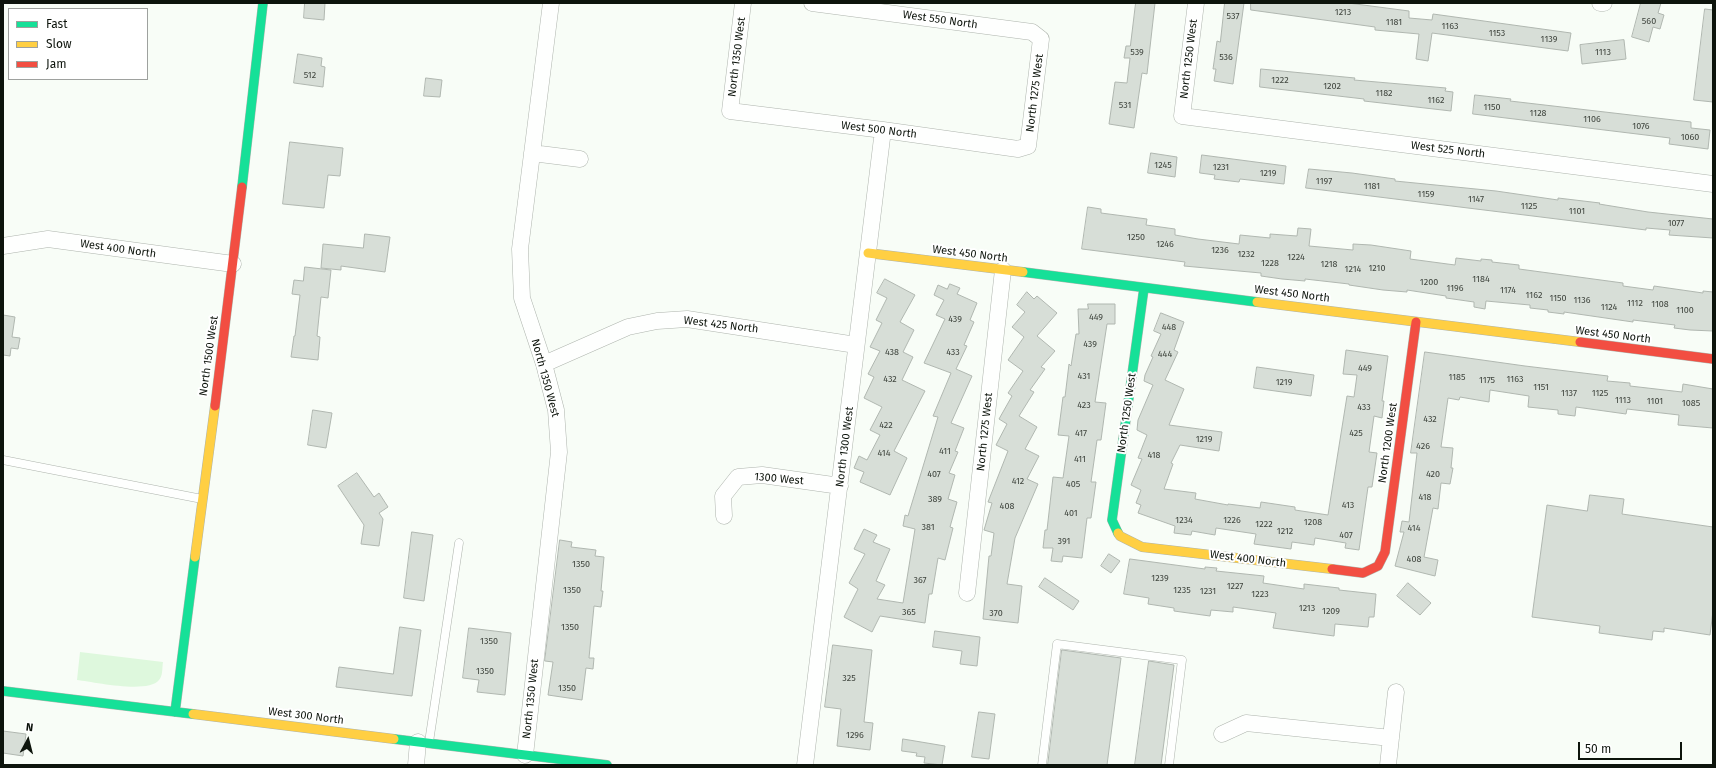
<!DOCTYPE html>
<html>
<head>
<meta charset="utf-8">
<style>
  body { margin:0 }
  #map { position:relative; width:1716px; height:768px; overflow:hidden; background:#f8fdf7; font-family:"Fira Sans",sans-serif }
  canvas { display:block }
  .frame { position:absolute; inset:0; border:4px solid #0d140c; pointer-events:none }
  .legend { position:absolute; left:8px; top:8px; width:140px; height:72px; box-sizing:border-box; background:#fff; border:1px solid #9ea19e; margin:0; padding:5px 7px; list-style:none; font-size:12px; color:#0d140c }
  .legend li { display:flex; align-items:center; gap:8px; height:20px }
  .legend b { width:20px; border:1px solid #9ea19e }
  .north { position:absolute; left:8px; top:720px; width:40px; height:40px; -webkit-text-stroke:3px #fff; paint-order:stroke; rotate:7deg; font-size:11px; font-weight:700; line-height:16px; text-align:center; color:#0d140c }
  .north::after { content:''; display:block; margin:auto; width:14px; height:18px; background:#0d140c; clip-path:polygon(50% 0,100% 100%,50% 72%,0 100%) }
  .scale { position:absolute; left:1578px; top:742px; width:104px; height:18px; box-sizing:border-box; border:2px solid #0d140c; border-top:0; padding-left:5px; font-size:12px; line-height:14px; white-space:nowrap; color:#0d140c; -webkit-text-stroke:3px #fff; paint-order:stroke }
</style>
</head>
<body>
<div id="map">
<canvas width="1716" height="768"></canvas>
<div class="frame"></div>
<ul class="legend">
<li><b style="height:5px;background:#16e098"></b>Fast</li>
<li><b style="height:5px;background:#ffcf43"></b>Slow</li>
<li><b style="height:5px;background:#f24e42"></b>Jam</li>
</ul>
<div class="north">N</div>
<div class="scale">50 m</div>
</div>
<script>
const g = document.querySelector('canvas').getContext('2d');
g.lineJoin = 'round';
function paint(path, color) { g.fillStyle = color; g.fill(path, 'evenodd'); }
function stroke(path, color, width, dash) { g.strokeStyle = color; g.lineWidth = width; g.lineCap = dash ? 'butt' : 'round'; g.setLineDash(dash || []); g.stroke(path); }
function drawText(font, color, halo, rows, align = 'center') {
  g.font = font + ' "Fira Sans",sans-serif'; g.lineWidth = 4; g.setLineDash([]); g.textBaseline = 'middle'; g.strokeStyle = halo; g.fillStyle = color; for (const [text, x, y, turn = 0] of rows) {
    g.save(); g.translate(x, y); g.rotate((+turn || 0) * Math.PI / 180); g.textAlign = isNaN(turn) ? turn : align; if (halo) g.strokeText(text, 0, 0); g.fillText(text, 0, 0); g.restore();
  }
}
const green = new Path2D(`
  M80,652L163,662C162,668 163,676 159,680C148,694 94,682 77,680Z`);
const building = new Path2D(`
  M305,3H325L324,20L304,18Z
  M1136,3H1155L1147,74L1142,73L1134,128L1109,124L1115,82L1127,83L1130,58H1124L1126,46H1130Z
  M1225,3H1244L1233,84L1214,81L1216,69H1213L1217,41L1220,42Z
  M1251,3H1348L1409,11V18L1432,20L1433,14L1571,33L1568,51L1432,33L1428,61L1416,59L1419,34L1375,30V27L1251,10Z
  M1641,3H1661L1658,13L1664,15L1660,29L1653,27L1649,42L1632,37Z
  M1705,9L1713,10V102L1694,100Z
  M1624,40L1626,59L1582,64L1580,45Z
  M298,54L322,58L321,66L325,67L323,87L294,83Z
  M1261,69L1355,78L1354,80L1446,88L1445,91L1453,92L1451,111L1364,101V99L1260,87Z
  M426,78L442,80L440,97L424,96Z
  M1475,95L1511,99L1510,101L1691,122V128L1710,130L1708,149L1669,144L1670,138L1473,114Z
  M290,142L343,148L340,176L328,175L324,208L283,204Z
  M1151,153L1177,157L1175,177L1148,173Z
  M1202,155L1286,166L1284,184L1240,179L1239,182L1214,179L1215,175L1200,173Z
  M1309,169L1352,173L1395,179V181L1496,191L1558,200V198L1600,203L1599,204L1648,212L1713,219V238L1669,235L1670,230L1646,228V230L1306,188Z
  M1088,207L1101,209V213L1147,219L1146,225L1175,229V235L1198,239L1239,244L1240,235L1270,238V234L1297,236L1298,228L1311,229L1309,246L1353,250V244L1371,245L1411,251L1410,259L1455,265L1456,258L1481,261V259L1492,260V262L1519,265V269L1623,283V286L1653,290L1654,286L1703,293V291L1713,292V331L1690,330L1674,328L1675,325L1633,320V322L1564,312V314L1548,312V310L1530,308V305L1486,301L1485,309L1474,307V302L1446,298V296L1407,290V292L1383,290L1349,285V284L1305,279V281L1282,279L1261,276V273L1184,266L1185,262L1082,249Z
  M365,234L390,237L385,272L341,266V270L321,268L323,244L363,248Z
  M305,267L331,270L328,298L321,297L317,336L320,337L318,360L291,357L294,336H295L300,295L292,294L294,280L303,281Z
  M885,279L915,295L900,322L914,330L903,352L913,357L902,380L925,391L894,451L907,458L890,495L860,482L864,472L854,468L859,456L867,460L880,435L870,430L882,407L864,398L874,377L868,374L880,351L870,347L882,323L876,320L887,298L877,293Z
  M950,284L960,288L957,294L977,303L970,320L974,322L964,345L967,346L956,369L972,376L951,423L964,428L955,451L958,452L949,473L955,475L948,499L957,502L950,527L953,528L945,560L938,558L932,594H929L925,623L880,616L872,632L844,617L858,589L849,583L865,554L854,549L864,529L877,535L873,542L890,549L876,581L885,585L877,599L903,603L915,529L903,526L905,515L908,516L938,417L933,416L951,373L924,363L945,319L936,315L944,300L934,295L938,285L947,289Z
  M1027,292L1034,299L1037,296L1057,313L1037,336L1055,351L1041,367L1045,369L1030,390L1034,392L1019,416L1037,427L1025,449L1039,456L1027,479L1038,484L1015,538L1007,584L1022,586L1018,623L983,619L989,556H991L994,533L984,530L992,503L988,502L1008,451L996,445L1007,424L999,419L1012,396L1008,393L1023,371L1008,360L1024,337L1012,327L1025,312L1017,305Z
  M1088,304H1115V324H1107L1095,402L1106,403L1101,440H1097L1091,482H1096L1091,518H1087L1082,558L1063,556L1062,562L1051,561L1053,548H1043L1045,530H1047L1053,477L1063,478L1069,436L1058,435L1063,397H1065L1069,364L1071,366L1076,334H1079L1078,309H1088Z
  M1161,313L1184,322L1174,350L1178,352L1165,380L1184,389L1169,425L1222,432L1219,451L1180,445L1171,463L1173,464L1164,489L1196,493L1195,499L1228,505V504L1260,508L1261,502L1295,507V510L1328,515L1347,396L1354,397L1357,375L1343,374L1346,350L1388,356L1382,401H1384L1382,418L1374,416L1369,452L1377,453L1372,487H1368L1359,550L1345,548L1346,543L1315,538L1314,545L1292,542L1291,549L1254,544L1256,534L1216,528L1215,535L1192,531L1191,535L1174,533L1175,526L1138,513L1141,505L1136,503L1141,490L1131,485L1142,459L1138,458L1147,435L1137,430L1138,420L1153,385L1144,381L1145,375L1153,357L1151,356L1161,334L1154,331Z
  M3,315L15,317L12,337L20,338L18,349L11,348L10,356L3,355Z
  M1425,352L1525,366L1608,376L1607,381L1630,383V386L1682,392L1683,384L1713,389V428L1678,425L1679,415L1627,409L1626,414L1576,407L1575,416L1558,414V410L1528,407L1529,396L1490,390L1489,402L1460,397L1459,400L1448,398L1441,447L1453,448L1451,468H1453L1450,484L1441,483L1438,509L1433,508L1424,557L1438,560L1435,576L1395,566L1404,532H1400L1402,521L1409,522L1417,453H1411Z
  M1257,367L1314,375L1311,396L1254,388Z
  M313,410L332,413L326,448L308,445Z
  M357,473L374,497L379,493L388,507L379,513L383,519L379,546L361,544L364,525L338,486Z
  M1590,495L1624,499L1622,514L1713,527V611L1710,635L1664,628V632L1653,631L1652,640L1599,633L1600,626L1532,617L1547,505L1587,511Z
  M412,532L433,535L424,601L404,598Z
  M560,540L572,542L571,547L596,550L595,556L604,557L601,591H603L601,607L594,606L589,658H594L593,669L586,668L582,700L548,695L553,662L545,661Z
  M1109,554L1120,561L1111,573L1101,566Z
  M1130,559L1205,569V567L1217,568L1216,571L1264,576L1263,583L1304,589V584L1339,588V590L1376,594L1374,617H1369L1368,627L1335,624L1334,636L1273,628L1276,613L1233,607V612L1211,610L1210,616L1174,611V608L1148,604L1149,598L1124,594Z
  M1045,578L1079,601L1073,610L1039,587Z
  M1408,583L1431,603L1420,615L1397,596Z
  M400,627L421,630L412,696L336,687L339,667L393,674Z
  M469,628L511,633L505,695L477,692L479,680L463,678Z
  M935,631L980,637L977,666L960,664L962,651L933,647Z
  M833,645L872,650L864,722L873,723L870,750L837,746L841,709L825,707Z
  M1062,650L1121,658L1107,765H1048Z
  M1149,661L1174,665L1161,765H1135Z
  M979,712L995,714L989,759L972,757Z
  M3,731L26,734L23,756L3,753Z
  M903,739L945,746L942,765L924,763L925,757L916,756L917,753L902,751Z`);
const lane = new Path2D(`
  M3,460L202,499
  M429,742L459,543
  M1042,765L1057,644L1182,660L1169,765`);
const street = new Path2D(`
  M743,3L730,111L883,130L1018,149L1028,146L1041,39L1032,32L812,3
  M1196,3L1182,116L1713,184
  M1600,3H1604
  M532,153L580,159
  M3,246L48,239L233,264
  M544,364L628,327L657,321L687,319L856,345
  M724,516L723,496L738,477L762,475L840,486
  M967,593L1003,270
  M1222,734L1246,723L1391,738
  M525,755L559,452L556,410L544,364L522,298L520,249L551,3
  M416,765L418,742
  M805,765L883,130
  M1388,765L1396,692`);
const fast = new Path2D(`
  M242,187L263,3
  M1023,272L1257,302
  M1118,533L1112,520L1144,288
  M3,691L193,714
  M175,712L195,557
  M394,739L607,765`);
const slow = new Path2D(`
  M868,253L1023,272
  M1257,302L1580,342
  M1118,533L1120,536L1142,547L1332,569
  M195,557L215,406
  M193,714L394,739`);
const jam = new Path2D(`
  M1580,342L1713,359
  M215,406L242,187
  M1332,569L1363,573L1378,566L1385,552L1416,322`);
const numberNames = [
  ["1213",1343,12],
  ["537",1233,16],
  ["560",1649,21],
  ["1181",1394,22],
  ["1163",1450,26],
  ["1153",1497,33],
  ["1139",1549,39],
  ["539",1137,52],
  ["1113",1603,52],
  ["536",1226,57],
  ["512",310,75],
  ["1222",1280,80],
  ["1202",1332,86],
  ["1182",1384,93],
  ["1162",1436,100],
  ["531",1125,105],
  ["1150",1492,107],
  ["1128",1538,113],
  ["1106",1592,119],
  ["1076",1641,126],
  ["1060",1690,137],
  ["1245",1163,165],
  ["1231",1221,167],
  ["1219",1268,173],
  ["1197",1324,181],
  ["1181",1372,186],
  ["1159",1426,194],
  ["1147",1476,199],
  ["1125",1529,206],
  ["1101",1577,211],
  ["1077",1676,223],
  ["1250",1136,237],
  ["1246",1165,244],
  ["1236",1220,250],
  ["1232",1246,254],
  ["1224",1296,257],
  ["1228",1270,263],
  ["1218",1329,264],
  ["1210",1377,268],
  ["1214",1353,269],
  ["1184",1481,279],
  ["1200",1429,282],
  ["1196",1455,288],
  ["1174",1508,290],
  ["1162",1534,295],
  ["1150",1558,298],
  ["1136",1582,300],
  ["1112",1635,303],
  ["1108",1660,304],
  ["1124",1609,307],
  ["1100",1685,310],
  ["449",1096,317],
  ["439",955,319],
  ["448",1169,327],
  ["439",1090,344],
  ["438",892,352],
  ["433",953,352],
  ["444",1165,354],
  ["449",1365,368],
  ["431",1084,376],
  ["1185",1457,377],
  ["432",890,379],
  ["1163",1515,379],
  ["1175",1487,380],
  ["1219",1284,382],
  ["1151",1541,387],
  ["1137",1569,393],
  ["1125",1600,393],
  ["1113",1623,400],
  ["1101",1655,401],
  ["1085",1691,403],
  ["423",1084,405],
  ["433",1364,407],
  ["432",1430,419],
  ["422",886,425],
  ["417",1081,433],
  ["425",1356,433],
  ["1219",1204,439],
  ["426",1423,446],
  ["411",945,451],
  ["414",884,453],
  ["418",1154,455],
  ["411",1080,459],
  ["407",934,474],
  ["420",1433,474],
  ["412",1018,481],
  ["405",1073,484],
  ["418",1425,497],
  ["389",935,499],
  ["413",1348,505],
  ["408",1007,506],
  ["401",1071,513],
  ["1234",1184,520],
  ["1226",1232,520],
  ["1208",1313,522],
  ["1222",1264,524],
  ["381",928,527],
  ["414",1414,528],
  ["1212",1285,531],
  ["407",1346,535],
  ["391",1064,541],
  ["408",1414,559],
  ["1350",581,564],
  ["1239",1160,578],
  ["367",920,580],
  ["1227",1235,586],
  ["1350",572,590],
  ["1235",1182,590],
  ["1231",1208,591],
  ["1223",1260,594],
  ["1213",1307,608],
  ["1209",1331,611],
  ["365",909,612],
  ["370",996,613],
  ["1350",570,627],
  ["1350",489,641],
  ["1350",485,671],
  ["325",849,678],
  ["1350",567,688],
  ["1296",855,735]
];
const streetNames = [
  ["West 550 North",940,20,8],
  ["North 1350 West",737,57,-83],
  ["North 1250 West",1189,59,-83],
  ["North 1275 West",1035,93,-83],
  ["West 500 North",879,130,7],
  ["West 525 North",1448,150,7],
  ["West 400 North",118,249,8],
  ["West 450 North",970,254,7],
  ["West 450 North",1292,294,7],
  ["West 425 North",721,325,7],
  ["West 450 North",1613,335,7],
  ["North 1500 West",209,356,-82],
  ["North 1350 West",545,378,75],
  ["North 1250 West",1127,413,-82],
  ["North 1275 West",985,432,-84],
  ["North 1200 West",1388,443,-82],
  ["North 1300 West",845,447,-83],
  ["1300 West",779,479,5],
  ["West 400 North",1248,559,7],
  ["North 1350 West",531,699,-84],
  ["West 300 North",306,716,7]
];
paint(green, '#def8dd');
paint(building, '#d7ded7');
stroke(building, '#b0b7b0', 1);
stroke(lane, '#aeb4ad', 9);
stroke(street, '#aeb4ad', 17);
stroke(fast, '#aeb4ad', 10);
stroke(slow, '#aeb4ad', 10);
stroke(jam, '#aeb4ad', 10);
stroke(lane, '#fefffe', 8);
stroke(street, '#fefffe', 16);
stroke(fast, '#16e098', 9);
stroke(slow, '#ffcf43', 9);
stroke(jam, '#f24e42', 9);
drawText('9px', '#40463f', null, numberNames);
drawText('11px', '#0d140c', '#fff', streetNames);
</script>
</body>
</html>
